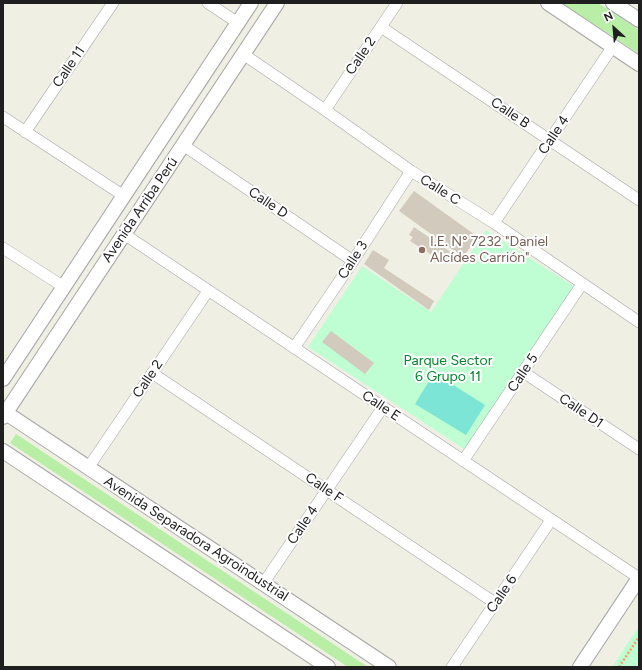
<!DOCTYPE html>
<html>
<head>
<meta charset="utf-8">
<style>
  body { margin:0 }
  #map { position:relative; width:642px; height:670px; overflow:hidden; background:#f0efe4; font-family:Figtree,sans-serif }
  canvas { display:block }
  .frame { position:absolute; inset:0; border:4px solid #1f1f1f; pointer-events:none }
  .north { position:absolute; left:594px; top:8px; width:40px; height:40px; -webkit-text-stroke:3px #fff; paint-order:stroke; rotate:334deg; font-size:11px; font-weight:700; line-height:16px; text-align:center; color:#1f1f1f }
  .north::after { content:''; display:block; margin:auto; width:14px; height:18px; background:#1f1f1f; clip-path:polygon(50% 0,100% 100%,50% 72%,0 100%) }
</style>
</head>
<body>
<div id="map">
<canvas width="642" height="670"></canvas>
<div class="frame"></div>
<div class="north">N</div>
</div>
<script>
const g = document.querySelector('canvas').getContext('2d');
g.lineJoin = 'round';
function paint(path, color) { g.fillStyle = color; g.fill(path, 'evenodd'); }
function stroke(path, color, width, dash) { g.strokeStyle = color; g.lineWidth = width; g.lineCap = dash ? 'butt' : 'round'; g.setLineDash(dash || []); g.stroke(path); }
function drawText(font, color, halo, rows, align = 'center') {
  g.font = font + ' Figtree,sans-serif'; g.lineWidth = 4; g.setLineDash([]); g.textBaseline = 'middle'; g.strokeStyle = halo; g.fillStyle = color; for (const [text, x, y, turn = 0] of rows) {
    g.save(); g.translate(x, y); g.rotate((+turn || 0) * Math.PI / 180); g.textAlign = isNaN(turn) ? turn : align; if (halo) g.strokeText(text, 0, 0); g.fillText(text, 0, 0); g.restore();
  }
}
const grass = new Path2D(`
  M562,3H598L639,30V54Z
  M16,434L368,667H348L10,443Z`);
const park = new Path2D(`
  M486,230L575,287L464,449L308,347L362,266L431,312Z
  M639,626V667H612Z`);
const pitch = new Path2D(`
  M434,373L485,405L466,435L415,404Z`);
const building = new Path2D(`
  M414,191L478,237L463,257L399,211Z
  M414,227L452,253L446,260L440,256L438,259L410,241L413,237L409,235Z
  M373,250L389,260L384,268L434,301L429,310L364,264Z
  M331,331L374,363L365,374L322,342Z`);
const path = new Path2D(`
  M619,667L639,637`);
const minor = new Path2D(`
  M208,3L238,23
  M381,27L639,200
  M243,54L325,110L411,171L494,223L639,322
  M325,110L397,3
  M3,117L124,196
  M25,132L113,3
  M183,145L353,261
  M494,223L613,46
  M124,234L639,578
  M3,248L64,287
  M294,348L353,261L411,171
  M523,372L639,449
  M152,373L495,603
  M463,461L582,284
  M88,468L208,291
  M263,584L383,407
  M452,667L551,520`);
const tertiary = new Path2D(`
  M548,3L639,64
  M613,3L639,20
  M3,379L251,3
  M3,411L389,667
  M3,417L277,3
  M3,451L328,667
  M580,667L639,578`);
const markers = [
  [422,250,4,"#8d6e63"]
];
const streetNames = [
  ["Calle 2",361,56,-56],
  ["Calle 11",69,67,-56],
  ["Calle B",510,113,34],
  ["Calle 4",554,135,-56],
  ["Calle C",440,190,32],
  ["Calle D",268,203,34],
  ["Avenida Arriba Perú",140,210,-56],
  ["Calle 3",353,260,-57],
  ["Calle 5",523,373,-56],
  ["Calle 2",148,379,-56],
  ["Calle E",381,406,34],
  ["Calle D1",581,411,34],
  ["Calle F",324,488,34],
  ["Calle 4",303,525,-56],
  ["Avenida Separadora Agroindustrial",196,539,33],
  ["Calle 6",502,594,-56]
];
const educationNames = [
  ["I.E. N° 7232 \"Daniel",430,242],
  ["Alcídes Carrión\"",430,258]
];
const parkNames = [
  ["Parque Sector",448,361],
  ["6 Grupo 11",448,377]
];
paint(grass, '#b9eea6');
paint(park, '#befed2');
paint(pitch, '#7ce5d5');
paint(building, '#d1cabd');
stroke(minor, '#a6a6a6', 12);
stroke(tertiary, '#a6a6a6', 16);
stroke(path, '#ff9a66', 2.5, [2, 2]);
stroke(minor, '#fff', 11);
stroke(tertiary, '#fff', 14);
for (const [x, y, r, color] of markers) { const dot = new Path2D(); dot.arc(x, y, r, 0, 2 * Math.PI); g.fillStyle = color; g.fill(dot); stroke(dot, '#fff', 1.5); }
drawText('14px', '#1f1f1f', '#fff', streetNames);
drawText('14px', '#785e54', '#fff', educationNames, 'left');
drawText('14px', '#03872d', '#fff', parkNames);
</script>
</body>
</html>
